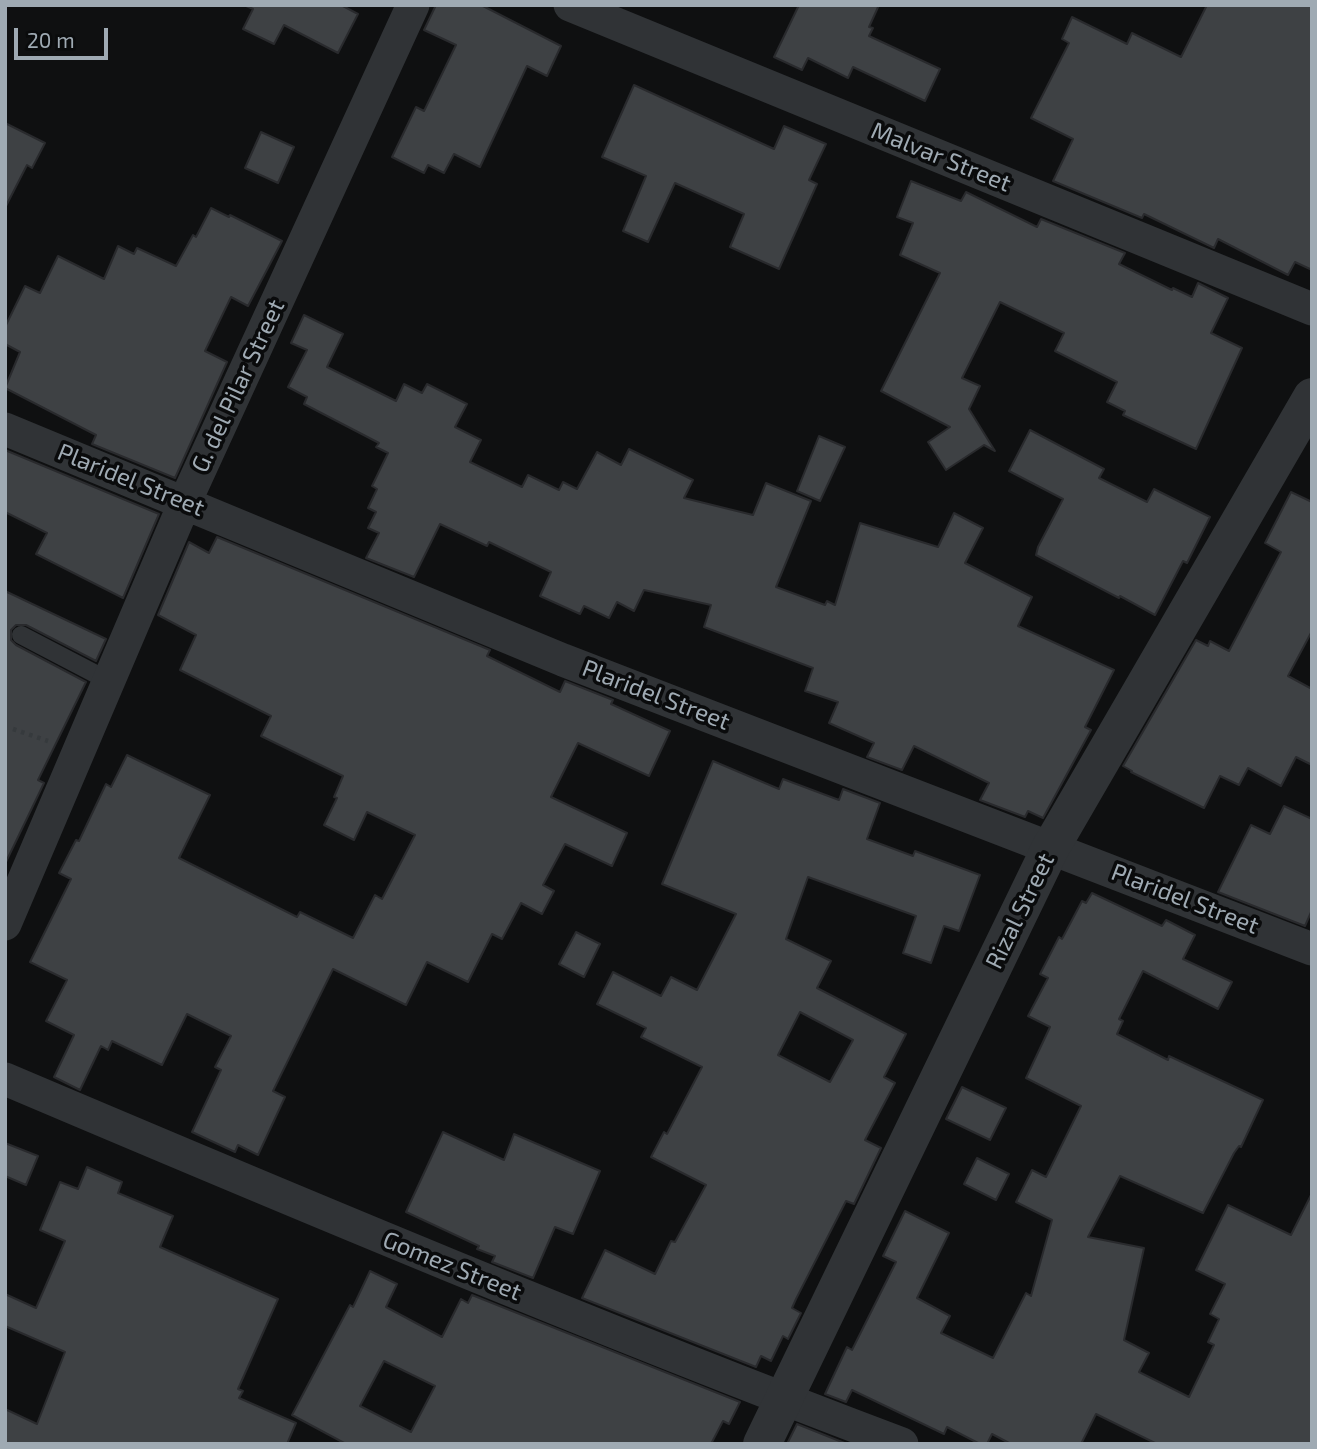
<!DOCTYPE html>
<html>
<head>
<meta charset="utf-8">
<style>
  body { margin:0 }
  #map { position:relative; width:1317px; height:1449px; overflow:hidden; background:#0f1011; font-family:"Exo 2",sans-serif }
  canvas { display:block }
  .frame { position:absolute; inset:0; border:7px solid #9faab3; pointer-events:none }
  .scale { position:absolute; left:14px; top:28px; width:94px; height:32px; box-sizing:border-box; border:4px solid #9faab3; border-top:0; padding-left:9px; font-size:21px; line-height:24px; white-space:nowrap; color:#9faab3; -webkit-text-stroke:5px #0a0b0c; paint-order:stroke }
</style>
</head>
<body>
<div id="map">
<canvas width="1317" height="1449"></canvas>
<div class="frame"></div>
<div class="scale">20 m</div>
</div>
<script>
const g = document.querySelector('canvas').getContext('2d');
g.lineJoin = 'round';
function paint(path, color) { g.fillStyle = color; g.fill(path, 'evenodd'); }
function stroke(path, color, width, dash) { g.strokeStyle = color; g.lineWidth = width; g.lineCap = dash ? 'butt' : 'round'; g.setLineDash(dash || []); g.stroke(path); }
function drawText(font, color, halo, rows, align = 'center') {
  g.font = font + ' "Exo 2",sans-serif'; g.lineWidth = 7; g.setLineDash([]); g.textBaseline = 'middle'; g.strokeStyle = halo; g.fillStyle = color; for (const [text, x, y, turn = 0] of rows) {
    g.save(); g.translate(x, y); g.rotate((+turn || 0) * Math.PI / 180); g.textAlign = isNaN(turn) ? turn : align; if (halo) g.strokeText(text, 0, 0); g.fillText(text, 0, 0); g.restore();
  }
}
const building = new Path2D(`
  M244,5H341L358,14L338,53L284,25L274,44L243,29L253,9Z
  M436,5H481L561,46L547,76L527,66L480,167L454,154L444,173L428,165L424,173L392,157L416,107L424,111L456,45L424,30Z
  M799,5H879L869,27L873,28L869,36L940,69L925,101L853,67L848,78L808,58L802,70L774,57Z
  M1207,5H1312V270L1295,262L1288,275L1218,239L1214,248L1144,214L1142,218L1053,181L1073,139L1031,118L1069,43L1062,39L1072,17L1127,44L1132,33L1181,57Z
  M634,85L774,149L784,126L826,144L809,180L817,184L779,269L730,247L744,214L675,183L648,242L623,231L646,176L602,157Z
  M5,123L45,143L32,168L27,165L5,208Z
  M261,132L294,147L278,183L245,168Z
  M911,181L961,201L966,192L1037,227L1041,219L1125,253L1119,264L1172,290L1173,288L1192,297L1198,283L1228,298L1211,333L1242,348L1196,449L1123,415L1125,411L1107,402L1117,382L1055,351L1064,333L1000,302L962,378L980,386L969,409L995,451L984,445L946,470L928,442L950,427L881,391L940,273L900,255L913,223L897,217Z
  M211,208L229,217L230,215L282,241L248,306L231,297L205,351L227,362L175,478L92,444L96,435L5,388L20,352L5,344V327L25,286L40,293L58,256L104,279L118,246L134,254L137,248L176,266L193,235L196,237Z
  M304,315L343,334L327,367L396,401L404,384L422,393L427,384L467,404L455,427L481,440L470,462L522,487L528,475L559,490L563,482L577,489L597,452L621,465L629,449L693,480L684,498L753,515L766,483L811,501L776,587L825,605L827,601L835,605L860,523L938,547L954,513L983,528L965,563L1032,597L1018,626L1114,670L1085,727L1091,730L1043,818L1028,811L1025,817L980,800L989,783L914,746L902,770L867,757L874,743L829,723L838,702L805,691L813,668L704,627L711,605L644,590L634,611L617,602L609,618L584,606L580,614L540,596L551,572L489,542L487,546L440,524L414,577L366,558L379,533L368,528L376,512L368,508L377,489L372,486L388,453L376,447L379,443L304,404L307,397L288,387L307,350L291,343Z
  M1030,430L1104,469L1099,478L1147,502L1154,489L1210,517L1187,563L1183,561L1155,615L1120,596L1119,598L1036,555L1038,547L1063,499L1009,471Z
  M819,436L845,447L820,501L797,491Z
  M5,450L159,514L123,598L36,554L47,533L5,512Z
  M1291,492L1312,502V631L1288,676L1312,689V765L1296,757L1281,786L1248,768L1239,785L1220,776L1204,808L1131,772L1132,771L1123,766L1196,640L1208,646L1210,641L1229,651L1281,552L1265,543Z
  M217,537L490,650L487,656L560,692L565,681L613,700L611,704L670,731L649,776L578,743L551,797L627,833L612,866L565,844L543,885L554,891L542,914L521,903L502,939L492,934L468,982L427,962L406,1005L333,969L273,1091L285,1097L258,1155L238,1145L235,1152L192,1132L221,1070L215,1067L231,1036L187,1014L162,1065L112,1041L108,1050L101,1046L80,1090L54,1077L74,1035L46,1021L67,980L30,962L71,879L59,873L76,840L79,841L106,784L111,787L127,755L210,795L179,858L297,917L300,912L353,938L375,895L382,899L415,835L367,812L354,840L324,825L337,798L334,797L343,776L261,736L271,716L180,670L196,635L158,615L189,542L209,553Z
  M5,591L106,639L96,661L26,625H16L11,630V640L16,645L86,682L38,780L44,783L5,864Z
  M713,761L779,789L783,779L839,800L843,789L880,803L867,839L913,856L915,851L980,875L959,931L944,926L931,963L903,953L916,916L808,877L786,939L831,961L817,988L906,1034L884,1077L895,1083L865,1140L881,1148L854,1204L846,1201L796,1299L792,1308L801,1313L788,1339L783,1336L771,1361L761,1356L756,1367L582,1298L605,1250L655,1274L671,1241L675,1242L706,1185L651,1157L664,1132L667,1134L702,1067L641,1037L646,1028L597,1004L613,972L661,996L671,977L697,990L736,914L662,884ZM800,1012L853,1040L830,1082L778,1055Z
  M1284,806L1312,819V910L1305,926L1218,892L1251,825L1270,834Z
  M1092,893L1162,926L1166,920L1195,935L1183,959L1232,982L1218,1009L1143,971L1119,1019L1123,1021L1117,1034L1168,1060L1169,1056L1263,1100L1241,1147L1239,1146L1234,1153L1203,1213L1120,1176L1088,1237L1144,1248L1124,1340L1149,1353L1139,1372L1189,1397L1214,1345L1208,1342L1219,1319L1210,1314L1225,1284L1196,1270L1228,1205L1291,1235L1312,1193V1444H1157L1096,1414L1081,1444H1011L992,1434L987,1444H980L947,1427L944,1434L852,1390L846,1402L825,1394L847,1347L852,1350L896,1262L883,1256L905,1211L949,1233L917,1298L950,1316L941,1333L993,1358L1026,1293L1031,1296L1052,1220L1016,1202L1032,1170L1046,1177L1081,1106L1026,1078L1050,1027L1028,1016L1048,978L1040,974L1059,937L1062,939L1082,901L1086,903Z
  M576,932L600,944L584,977L559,964Z
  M962,1087L1006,1108L990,1140L946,1119Z
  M443,1132L504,1160L514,1134L600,1171L573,1234L555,1227L533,1278L492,1262L495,1256L477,1249L479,1246L406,1212Z
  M5,1143L38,1156L26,1185L5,1176Z
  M977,1158L1009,1174L996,1200L964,1184Z
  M87,1167L122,1182L118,1193L173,1216L160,1247L278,1299L238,1389L243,1391L239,1398L296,1423L287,1444H5V1409L37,1424L65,1352L5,1326V1294L36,1308L65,1241L40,1230L60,1182L78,1189Z
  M370,1271L397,1284L386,1307L442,1337L461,1299L468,1303L472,1295L740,1402L729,1424L723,1421L711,1444H346L292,1415L350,1305L353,1307ZM384,1361L435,1386L411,1432L360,1406Z
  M797,1424L847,1444H787Z`);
const path = new Path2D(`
  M13,729L48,741`);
const service = new Path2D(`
  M21,635L109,681`);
const minor = new Path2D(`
  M570,5L1312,309
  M5,429L563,660L1312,949
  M5,924L185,502L413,5
  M5,1079C302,1205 600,1330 902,1444`);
const tertiary = new Path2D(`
  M762,1444L1051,847L1312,397`);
const streetNames = [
  ["Malvar Street",941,157,22],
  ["G. del Pilar Street",238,386,-65],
  ["Plaridel Street",131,480,22],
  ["Plaridel Street",656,695,21],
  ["Plaridel Street",1185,899,21],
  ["Rizal Street",1020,911,-64],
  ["Gomez Street",452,1266,22]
];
paint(building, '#3e4144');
stroke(building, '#292a2d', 2);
stroke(path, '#363a3d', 4.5, [3.5, 5]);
stroke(service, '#303336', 18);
stroke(minor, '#303336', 33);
stroke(tertiary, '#303336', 38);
drawText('24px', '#9faab3', '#0a0b0c', streetNames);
</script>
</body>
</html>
